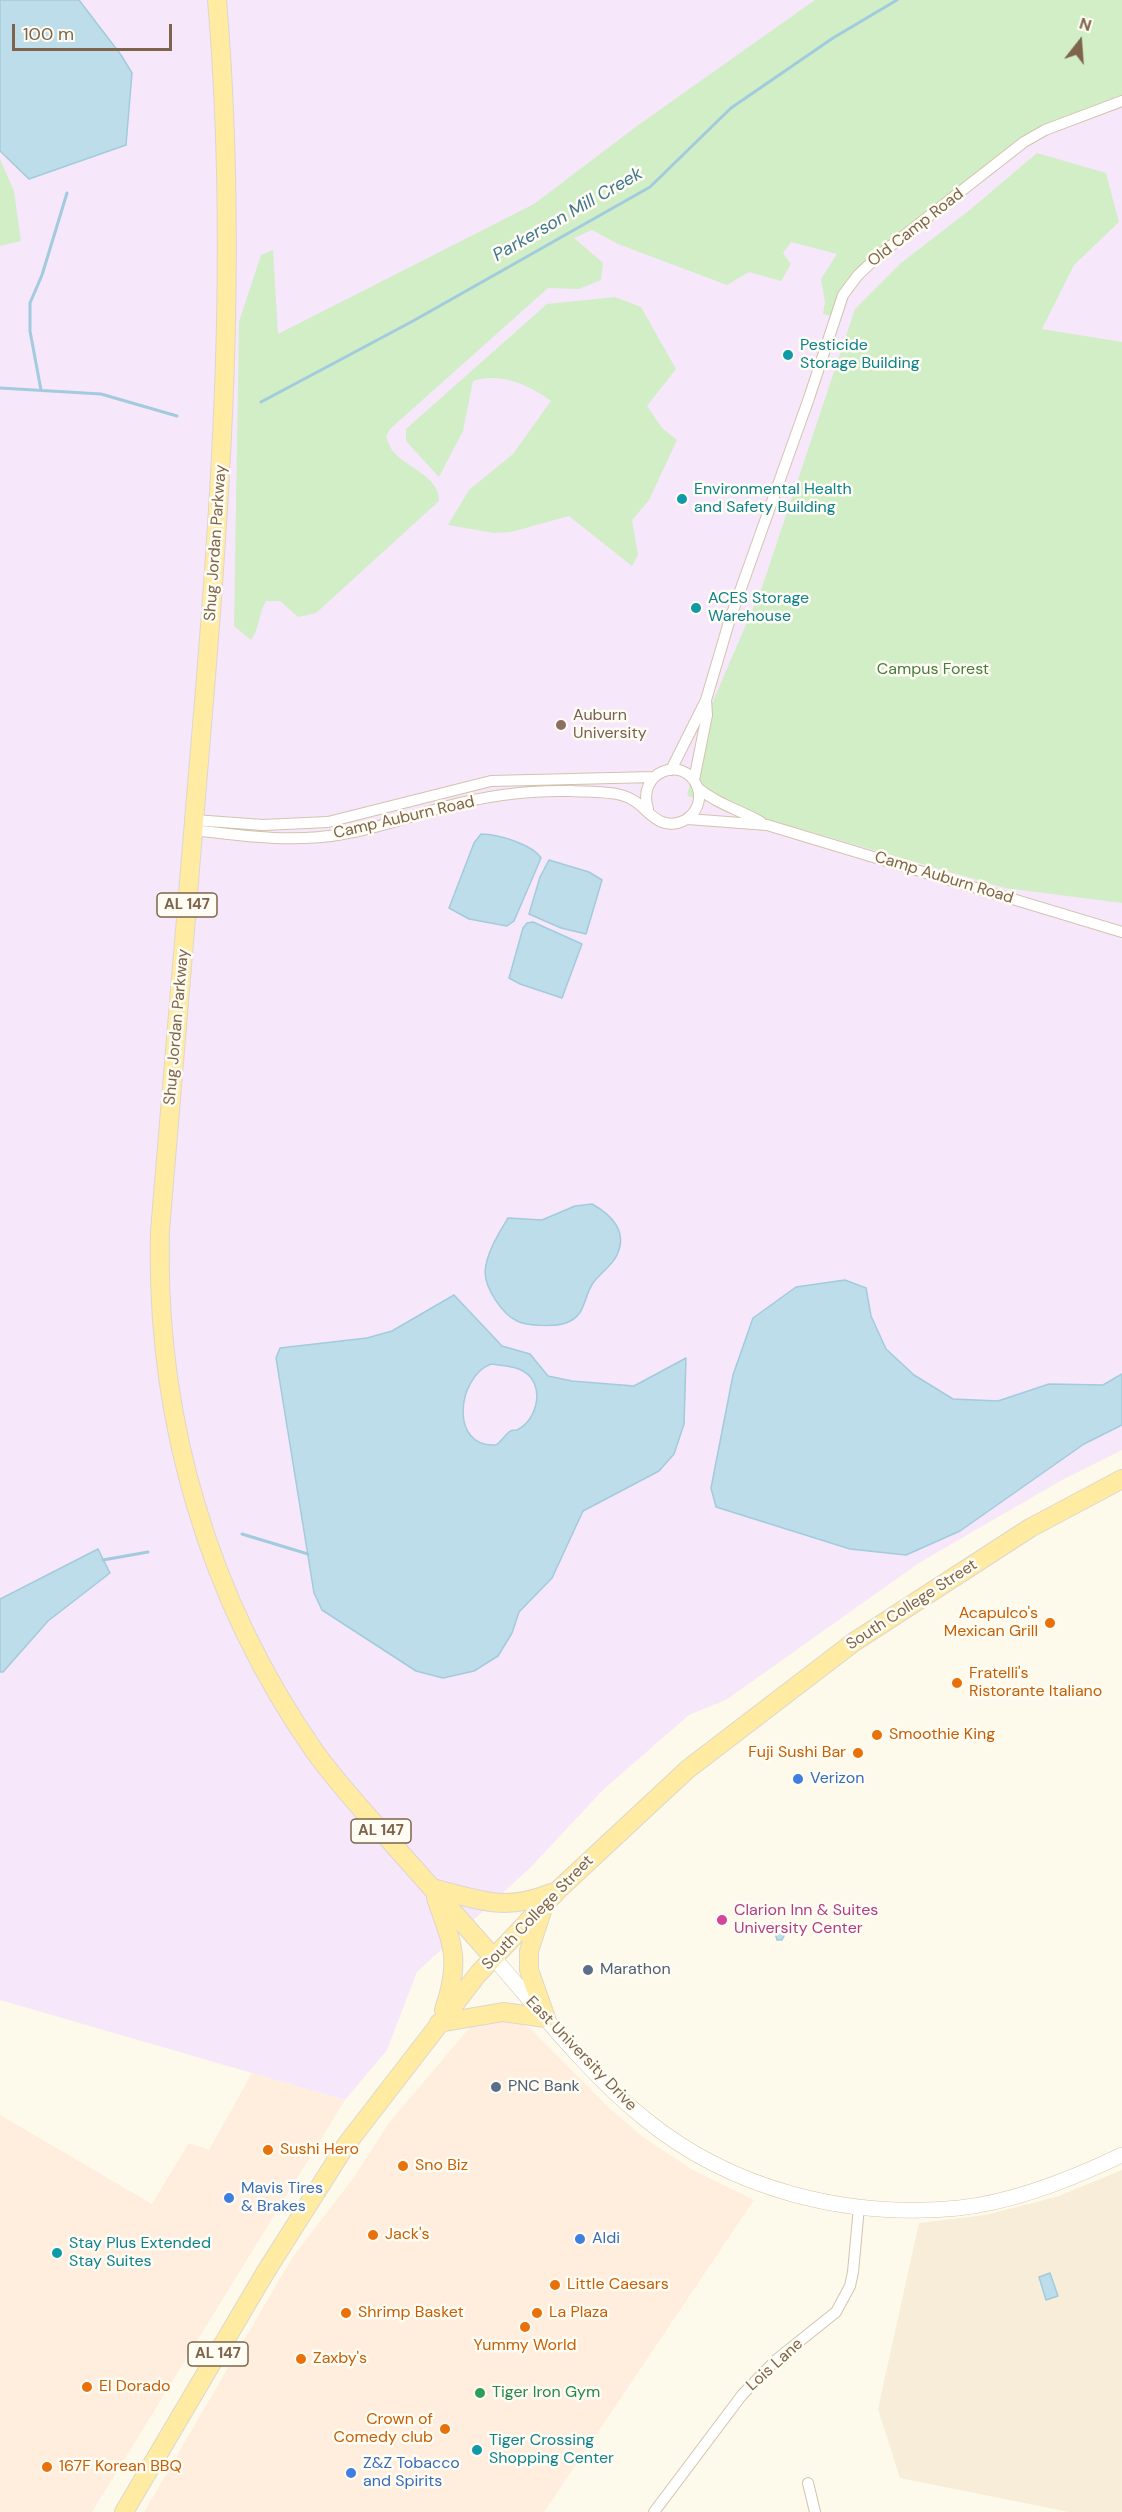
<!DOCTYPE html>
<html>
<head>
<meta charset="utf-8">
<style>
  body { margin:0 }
  #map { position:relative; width:1122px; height:2512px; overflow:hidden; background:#fefaeb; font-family:"DM Sans",sans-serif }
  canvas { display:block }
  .north { position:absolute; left:1050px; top:12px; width:60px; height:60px; -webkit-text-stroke:4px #fffcf3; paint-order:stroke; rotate:17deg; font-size:16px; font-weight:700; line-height:24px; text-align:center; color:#7d644a }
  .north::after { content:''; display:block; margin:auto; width:21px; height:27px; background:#7d644a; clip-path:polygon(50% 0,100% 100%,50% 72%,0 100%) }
  .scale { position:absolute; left:12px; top:24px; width:160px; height:27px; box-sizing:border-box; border:3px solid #7d644a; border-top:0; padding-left:8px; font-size:18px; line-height:21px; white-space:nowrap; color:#7d644a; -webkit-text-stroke:4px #fffcf3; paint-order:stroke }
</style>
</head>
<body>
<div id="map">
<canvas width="1122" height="2512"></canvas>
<div class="north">N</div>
<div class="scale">100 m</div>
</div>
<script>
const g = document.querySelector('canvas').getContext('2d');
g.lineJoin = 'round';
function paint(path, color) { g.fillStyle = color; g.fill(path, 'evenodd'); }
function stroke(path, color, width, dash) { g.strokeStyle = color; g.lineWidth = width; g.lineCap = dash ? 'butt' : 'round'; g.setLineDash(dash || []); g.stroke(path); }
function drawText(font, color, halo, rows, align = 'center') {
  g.font = font + ' "DM Sans",sans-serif'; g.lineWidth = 5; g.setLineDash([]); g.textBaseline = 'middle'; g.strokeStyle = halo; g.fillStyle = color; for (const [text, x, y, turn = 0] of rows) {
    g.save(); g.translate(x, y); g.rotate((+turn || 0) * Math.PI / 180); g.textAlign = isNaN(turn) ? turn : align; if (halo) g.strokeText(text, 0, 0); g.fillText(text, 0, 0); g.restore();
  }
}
const residential = new Path2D(`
  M1122,2170V2512H1069L900,2478L878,2409L919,2223L985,2215L1056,2197Z`);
const commercial = new Path2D(`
  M509,2020L530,2028L607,2106L644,2138L693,2170L754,2200L544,2512H144L292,2258L354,2177L389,2123L471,2026Z
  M252,2073L345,2100L92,2512H0V2115L152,2204L189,2143L209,2150Z`);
const education = new Path2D(`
  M0,0H1122V1450L1062,1480L919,1563L726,1700L689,1715L604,1789L530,1868L417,1972L387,2050L345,2100L0,2000Z`);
const green = new Path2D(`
  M815,0H1122V96L1065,119L883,247L851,275L831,316L823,314L825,302L821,279L837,254L791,242L783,253L791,264L781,281L749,272L727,285L618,244L592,230L574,238L603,263L601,280L579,289L548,288L390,429L386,437C388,441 390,447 392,450C404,467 440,476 439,501L316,613L298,617L280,601H266C258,615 260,628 251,640L234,626L239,322L261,255L273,250L278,334L534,204L637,126Z
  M1037,153L1106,173L1119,222L1074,265L1042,329L1122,342V903L1005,888L687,796L704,722L761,590L855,309L901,263L971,209Z
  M0,159L14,191L21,241L0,246Z
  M615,297L641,307L676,369L647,406L662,428L677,440L649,500L632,520L638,555L632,566L569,516L511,532L494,533L448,525L469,490L513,454L551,401C530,385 499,372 473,381L463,431L439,477L406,441V429L547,304Z`);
const water = new Path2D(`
  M0,0H79L121,55L132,73L126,145L29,179L0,151Z
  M481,834C497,834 532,844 541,858L514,921L507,926L469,919L449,908L474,843Z
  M549,860L589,872L602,880L586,934L561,928L529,914L540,877Z
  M533,922L582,944L562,998L520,984L509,978L523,928L527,923Z
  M592,1204C612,1215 628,1232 617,1255C612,1266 600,1273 593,1283C583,1298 586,1316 566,1323C555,1327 527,1326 517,1321C502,1314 485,1288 485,1272C486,1253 499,1233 508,1218L542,1220L575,1206Z
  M845,1280L866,1288L871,1316L886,1349L914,1375L953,1399L998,1401L1049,1384L1103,1385L1122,1374V1425L1084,1444L960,1531L906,1555L850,1549L716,1507L711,1488L733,1375L753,1318L796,1287Z
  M454,1295L502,1346L530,1354L548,1376L572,1381L634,1386L686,1358L684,1424L674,1454L659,1471L583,1511L552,1578L519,1612L512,1633L498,1656L474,1671L443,1678L416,1671L322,1610L314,1593L276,1358L280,1348L367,1338L392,1331ZM491,1364C502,1366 513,1365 523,1371C545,1383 539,1419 517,1430C514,1431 512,1429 509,1432C504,1436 502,1441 496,1445C449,1448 457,1377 491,1364Z
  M98,1549L110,1573L48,1621L3,1672H0V1599Z
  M772,1923L781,1927L784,1936L782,1940H777L775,1933L770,1931L769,1927Z
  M1050,2273L1058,2296L1046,2300L1039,2277Z`);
const stream = new Path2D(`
  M0,388L101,394L177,416
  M41,390L30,331V303L42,275L67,193
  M261,402L413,321L650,187L731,108L833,38L897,0
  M242,1534L308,1554
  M103,1560L148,1552`);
const minor = new Path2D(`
  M671,770L706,700L729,622L809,398L843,295L858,275L878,256L1024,142L1045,130L1122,101
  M694,780L707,715L706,700
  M698,788C717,804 740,810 761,822
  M688,819L767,825L1122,932
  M194,820L263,825L328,822L491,781L653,777
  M193,830C244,836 293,843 343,834C377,829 411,816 444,807C484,796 530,790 571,791C587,792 605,791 621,795C641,800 647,816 662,822C684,830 706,808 697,786C683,754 636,772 648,809
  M808,2483L815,2512
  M654,2512L742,2395L776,2360L836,2312L850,2286L853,2272L859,2207`);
const secondary = new Path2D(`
  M493,1957C541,2012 588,2073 645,2119C732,2190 848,2219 959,2208C1015,2202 1072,2179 1122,2155`);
const primary = new Path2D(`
  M217,0C238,246 222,491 201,737C187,902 174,1066 160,1231C155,1417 208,1599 315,1752C338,1784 365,1813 391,1842C425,1880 459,1919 493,1957
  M432,1888C480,1900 504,1912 551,1893
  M436,1898C453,1946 461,1960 444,2010
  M439,2023L503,2012L546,2018L529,1970V1951L543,1908
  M124,2512L265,2273L346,2145L478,1974L558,1890L688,1769L854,1642L1030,1528L1122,1479`);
const markers = [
  [788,355,6,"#0f9aa8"],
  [682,499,6,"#0f9aa8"],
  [696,608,6,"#0f9aa8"],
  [561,725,6,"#8d6e63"],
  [1050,1623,6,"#e8710a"],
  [957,1683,6,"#e8710a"],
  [877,1735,6,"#e8710a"],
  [858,1753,6,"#e8710a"],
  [798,1779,6,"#3f7fe0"],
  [722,1920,6,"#d1479c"],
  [588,1970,6,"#5c6f8a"],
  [496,2087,6,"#5c6f8a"],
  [268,2150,6,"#e8710a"],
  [403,2166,6,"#e8710a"],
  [229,2198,6,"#3f7fe0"],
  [373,2235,6,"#e8710a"],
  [580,2239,6,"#3f7fe0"],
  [57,2253,6,"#0f9aa8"],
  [555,2285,6,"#e8710a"],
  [346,2313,6,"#e8710a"],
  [537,2313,6,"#e8710a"],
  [525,2327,6,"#e8710a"],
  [301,2359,6,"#e8710a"],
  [87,2387,6,"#e8710a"],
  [480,2393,6,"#2e9e5b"],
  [445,2429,6,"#e8710a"],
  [477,2450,6,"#0f9aa8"],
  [47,2467,6,"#e8710a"],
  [351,2473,6,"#3f7fe0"]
];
const shields = [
  [187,905,60],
  [381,1831,60],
  [218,2354,60]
];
const shieldNames = [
  ["AL 147",187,905],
  ["AL 147",381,1831],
  ["AL 147",218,2354]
];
const streetNames = [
  ["Old Camp Road",916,228,-38],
  ["Shug Jordan Parkway",216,543,-86],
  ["Camp Auburn Road",404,818,-13],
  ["Camp Auburn Road",944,878,17],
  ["Shug Jordan Parkway",177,1027,-85],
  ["South College Street",912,1605,-33],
  ["South College Street",538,1913,-46],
  ["East University Drive",581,2054,46],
  ["Lois Lane",775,2365,-42]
];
const cultureNames = [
  ["Pesticide",800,346],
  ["Storage Building",800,364],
  ["Environmental Health",694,490],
  ["and Safety Building",694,508],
  ["ACES Storage",708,599],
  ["Warehouse",708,617],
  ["Stay Plus Extended",69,2244],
  ["Stay Suites",69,2262],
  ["Tiger Crossing",489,2441],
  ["Shopping Center",489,2459]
];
const parkNames = [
  ["Campus Forest",933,670]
];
const educationNames = [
  ["Auburn",573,716],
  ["University",573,734]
];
const foodNames = [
  ["Acapulco's",1038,1614,"right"],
  ["Mexican Grill",1038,1632,"right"],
  ["Fratelli's",969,1674],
  ["Ristorante Italiano",969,1692],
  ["Smoothie King",889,1735],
  ["Fuji Sushi Bar",846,1753,"right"],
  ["Sushi Hero",280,2150],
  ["Sno Biz",415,2166],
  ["Jack's",385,2235],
  ["Little Caesars",567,2285],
  ["Shrimp Basket",358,2313],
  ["La Plaza",549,2313],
  ["Yummy World",525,2346,"center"],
  ["Zaxby's",313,2359],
  ["El Dorado",99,2387],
  ["Crown of",433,2420,"right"],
  ["Comedy club",433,2438,"right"],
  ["167F Korean BBQ",59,2467]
];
const shopNames = [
  ["Verizon",810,1779],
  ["Mavis Tires",241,2189],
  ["& Brakes",241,2207],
  ["Aldi",592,2239],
  ["Z&Z Tobacco",363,2464],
  ["and Spirits",363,2482]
];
const hotelNames = [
  ["Clarion Inn & Suites",734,1911],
  ["University Center",734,1929]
];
const serviceNames = [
  ["Marathon",600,1970],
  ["PNC Bank",508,2087]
];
const leisureNames = [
  ["Tiger Iron Gym",492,2393]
];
const waterNames = [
  ["Parkerson Mill Creek",568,215,-30]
];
paint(residential, '#f7edd8');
paint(commercial, '#ffedde');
paint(education, '#f7e7fb');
paint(green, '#d1eec7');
paint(water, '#bdddea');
stroke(water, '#a2cbdd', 1.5);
stroke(stream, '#a2cbdd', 3);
stroke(minor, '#d3c3ae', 12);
stroke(secondary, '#d6c5ac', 16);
stroke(primary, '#ddd7d0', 20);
stroke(minor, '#fff', 10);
stroke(secondary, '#fff', 15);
stroke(primary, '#ffeba1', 18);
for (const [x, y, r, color] of markers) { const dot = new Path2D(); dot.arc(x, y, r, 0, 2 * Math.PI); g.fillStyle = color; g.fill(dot); stroke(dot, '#fffcf3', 2); }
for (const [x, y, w] of shields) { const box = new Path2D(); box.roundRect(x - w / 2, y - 12, w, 24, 4.5); g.fillStyle = '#fffcf3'; g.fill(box); stroke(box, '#7d644a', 1.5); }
drawText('bold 15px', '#7d644a', null, shieldNames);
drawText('16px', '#7d644a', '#fffcf3', streetNames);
drawText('16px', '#0d838f', '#fffcf3', cultureNames, 'left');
drawText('16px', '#477d3e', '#fffcf3', parkNames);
drawText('16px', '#785e54', '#fffcf3', educationNames, 'left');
drawText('16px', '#c56008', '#fffcf3', foodNames, 'left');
drawText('16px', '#366cbe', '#fffcf3', shopNames, 'left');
drawText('16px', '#b23c85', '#fffcf3', hotelNames, 'left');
drawText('16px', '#4e5e75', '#fffcf3', serviceNames, 'left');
drawText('16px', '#27864d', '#fffcf3', leisureNames, 'left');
drawText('italic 18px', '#417891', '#fffcf3', waterNames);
</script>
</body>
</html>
